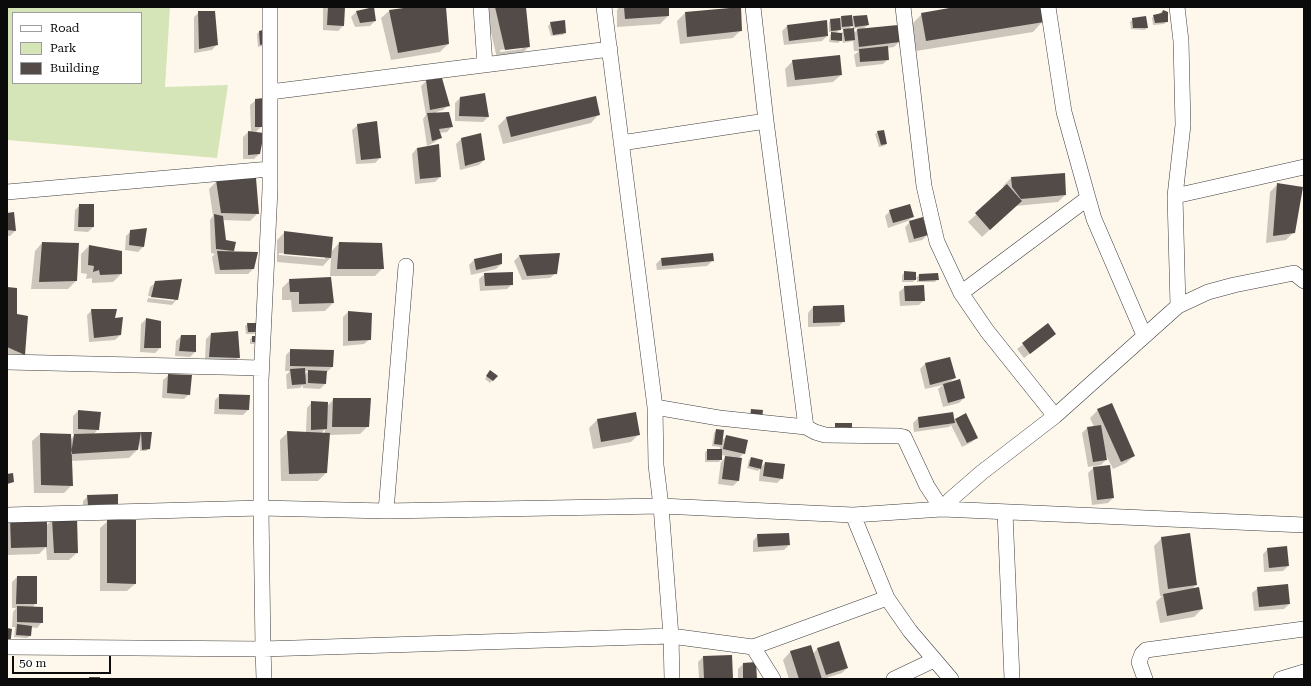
<!DOCTYPE html>
<html>
<head>
<meta charset="utf-8">
<style>
  body { margin:0 }
  #map { position:relative; width:1311px; height:686px; overflow:hidden; background:#fef7eb; font-family:"Roboto Serif",serif }
  canvas { display:block }
  .frame { position:absolute; inset:0; border:8px solid #0b0b0b; pointer-events:none }
  .legend { position:absolute; left:12px; top:12px; width:130px; height:72px; box-sizing:border-box; background:#fff; border:1px solid #9d9d9d; margin:0; padding:5px 7px; list-style:none; font-size:12px; color:#0b0b0b }
  .legend li { display:flex; align-items:center; gap:8px; height:20px }
  .legend b { width:20px; border:1px solid #9d9d9d }
  .scale { position:absolute; left:12px; top:656px; width:99px; height:18px; box-sizing:border-box; border:2px solid #0b0b0b; border-top:0; padding-left:5px; font-size:12px; line-height:14px; white-space:nowrap; color:#0b0b0b; -webkit-text-stroke:3px #fff; paint-order:stroke }
</style>
</head>
<body>
<div id="map">
<canvas width="1311" height="686"></canvas>
<div class="frame"></div>
<ul class="legend">
<li><b style="height:5px;background:#fff"></b>Road</li>
<li><b style="height:11px;background:#d6e5b7"></b>Park</li>
<li><b style="height:11px;background:#534b48"></b>Building</li>
</ul>
<div class="scale">50 m</div>
</div>
<script>
const g = document.querySelector('canvas').getContext('2d');
g.lineJoin = 'round';
function paint(path, color) { g.fillStyle = color; g.fill(path, 'evenodd'); }
function stroke(path, color, width, dash) { g.strokeStyle = color; g.lineWidth = width; g.lineCap = dash ? 'butt' : 'round'; g.setLineDash(dash || []); g.stroke(path); }
const green = new Path2D(`
  M7,7H170L165,87L228,85L217,158L7,140ZM13,13H141V83H13Z`);
const shadow = new Path2D(`
  M323,7H344L343,26L338,31L323,30Z
  M420,7H445L448,44L440,52L391,60L381,18L389,11Z
  M485,7H525L529,46L522,54L497,58ZM522,47V49L500,52V50Z
  M619,7H668V16L660,24L617,27V10Z
  M961,7L1043,21L1033,32L916,51L912,24L922,14Z
  M1163,11L1167,21L1164,24L1153,25L1152,18Z
  M199,12L217,44L212,50L194,53V17Z
  M356,12L375,21L370,26L355,27L351,17Z
  M685,13L741,30L733,38L680,44L677,21Z
  M841,17L851,19L854,17L868,25L863,29L899,42L894,47L887,48L888,59L883,64L856,67L854,55L859,51H854L853,41L843,43L842,39L838,43L829,42L830,35L833,32H829V22L831,20L839,19ZM852,26L853,29L848,30ZM859,28L854,33L853,29ZM840,29H845L841,34L836,33Z
  M1133,19L1147,28L1145,30L1131,29L1130,22Z
  M826,22L827,36L822,41L784,45L782,31L787,26Z
  M551,23L565,33L563,35L551,36L548,26Z
  M259,32L267,45L258,47L257,34Z
  M793,61L841,75L833,82L787,87L785,69Z
  M426,81L448,105L443,110L436,112V113L452,126L447,132L439,133L441,137L435,142L427,146L423,119L426,115L421,86Z
  M460,98L488,117L483,122L455,121V103Z
  M256,100L262,126L255,133L259,154L254,159H243V137L248,132H251L250,105Z
  M1304,104V129L1303,105Z
  M598,115L591,123L503,144L498,126L506,118Z
  M358,125L380,158L375,163L356,164L352,130Z
  M878,132L886,144L884,146L879,147L875,134Z
  M461,139L484,160L479,165L460,170L456,144Z
  M417,148L440,177L435,182L415,184L412,154Z
  M1011,178L1065,195L1058,202L1015,206L982,237L968,222L1004,189L1003,186Z
  M217,181L258,213L250,221L223,220L225,241L234,243L233,252L253,269L248,274H215L212,257L215,254L211,253L210,220L213,216L209,189Z
  M1278,184L1294,232L1286,240L1266,243L1270,192Z
  M80,205L93,227L88,232L74,231L75,210Z
  M890,211L913,216L908,221L888,228L885,216Z
  M7,214L15,231L10,236H7Z
  M910,222L927,235L922,240L909,243L905,227Z
  M146,229L143,247L138,252L125,250L126,236L131,231Z
  M285,232L331,252L339,243L383,268L375,276H330L331,257L323,266L277,262V240ZM279,253L325,257V259L279,255Z
  M42,243L76,281L68,289H31L35,251Z
  M89,246L121,274L113,282L92,283V278L86,279L87,274L81,273V254Z
  M559,254L556,273L550,278L522,280L514,261L519,256Z
  M661,259L712,261L707,266L657,270L656,264Z
  M474,260L501,264L496,269L471,275L469,265Z
  M905,272L915,279L919,275L937,279L935,282H917V278L913,282H902V275Z
  M485,274L512,284L507,289L480,291L479,279Z
  M290,280L333,303L325,311L292,312L291,300H282V288Z
  M156,282L177,299L172,305L147,302L148,298L174,301V299L148,296L150,287Z
  M905,287L924,300L919,305L900,306L899,292Z
  M7,288L16,315L27,317L24,355L7,358Z
  M843,306L844,321L839,326L808,327V313L813,307Z
  M92,310L114,319L120,335L115,340L89,342L87,315Z
  M348,312L370,339L364,344L343,346V317Z
  M146,319L160,348L155,353L140,352L141,324Z
  M248,324L256,332L254,334H246L245,326Z
  M1048,325L1055,334L1024,358L1017,349Z
  M211,334L239,357L234,362L205,361L206,339Z
  M181,336L195,352L190,357L175,356L176,341Z
  M253,337L256,342L254,344H250V339Z
  M291,350L332,367L327,372H326L325,384L320,389L303,388V385L300,388L287,389L286,375L290,371H285L286,355ZM304,371H308L304,376Z
  M925,364L955,378L950,382L964,398L959,403L943,407L938,389L943,385L925,389L920,369Z
  M488,374L496,376L490,383L485,379Z
  M169,375L189,394L184,399L162,398L163,380Z
  M220,395L248,410L243,415L214,414L215,400Z
  M334,399L368,426L360,434L329,435L326,473L318,481H281L280,440L288,432L306,433L307,408L312,402L327,406ZM325,429V434H321Z
  M1098,410L1134,456L1126,463L1113,469L1105,453L1106,460L1101,465L1088,467L1082,433L1087,428L1094,427L1090,418Z
  M78,411L98,429L93,435L151,433L149,449L146,451H140L139,440L137,450L129,458L71,461L72,485L64,493H34L32,441L40,434L70,440L76,434H73V416Z
  M635,413L639,434L631,442L593,449L589,428L597,420Z
  M952,413L954,421L955,419L977,437L972,442L962,447L951,425L949,427L914,432L913,423L918,418Z
  M716,430L721,441L726,437L744,453L739,458L738,481L733,486L718,484L721,461V462L727,456L721,455V459L719,462H705V452L708,450H720V447L712,446L714,433Z
  M751,458L760,468L765,463L782,478L777,483L759,481L760,468L758,471L747,468L749,460Z
  M1093,468L1113,498L1108,503L1092,505L1088,473Z
  M88,496L117,504L112,509H83V501Z
  M11,519L46,526L52,520L77,553L69,560H47L46,547L39,554L7,555V523Z
  M108,521L135,584L127,591H100V528Z
  M758,535L789,545L784,550L753,552V541Z
  M1162,538L1196,585L1191,590L1202,609L1194,617L1160,623L1156,602L1162,596H1160L1154,546Z
  M1268,549L1288,566L1283,571L1264,572L1263,554Z
  M17,577L36,603L33,607L42,622L37,628L30,627V636L27,638L14,637L15,627H12L13,612L16,608H12V582Z
  M1258,588L1289,604L1284,609L1254,611L1252,593Z
  M817,649L847,668L842,673L823,679H789L783,660L790,652L813,654Z
  M703,657L732,678L731,679H699L698,662Z
  M743,664L756,679H738V669Z`);
const building = new Path2D(`
  M328,7H345L344,26L327,25Z
  M374,7L376,21L360,23L356,11Z
  M411,7H446L449,44L398,53L389,10Z
  M495,7H526L530,47L505,50Z
  M624,7H669V16L625,19Z
  M741,7L742,31L687,37L685,12Z
  M955,7H1042L1044,22L926,41L921,13Z
  M1163,10L1168,12V22L1155,23L1153,15L1162,13Z
  M198,11H215L218,45L199,49Z
  M852,15L853,26L842,27L841,16Z
  M867,15L869,25L855,27L853,16Z
  M1146,16L1148,28H1133L1132,18Z
  M840,18L841,30L831,31L830,19Z
  M565,20L566,33L553,35L550,22Z
  M827,20L828,36L789,41L787,25Z
  M898,25L900,42L859,47L857,29Z
  M854,28L855,40L845,41L843,29Z
  M267,29L270,43L260,45L259,31Z
  M831,32L842,33V41L831,40Z
  M888,46L889,60L860,62L859,49Z
  M840,55L842,75L795,80L792,60Z
  M442,78L450,106L430,110L426,80Z
  M485,93L489,117L459,116L460,97Z
  M596,96L600,115L511,137L506,117Z
  M264,98L263,127H255V99Z
  M449,112L453,127L439,129L442,138L432,141L427,113Z
  M377,121L381,158L361,160L357,124Z
  M884,130L887,144L881,145L877,131Z
  M248,131L264,133L260,154L248,155Z
  M481,133L485,160L465,166L461,138Z
  M439,144L441,177L420,179L417,148Z
  M1065,173L1066,195L1021,199L1012,187L1011,177Z
  M256,178L259,214L221,213L216,180Z
  M1277,183L1303,187L1295,233L1273,236Z
  M1007,184L1022,201L990,230L975,213Z
  M79,204H94V227H78Z
  M910,204L914,217L893,223L889,210Z
  M14,212L16,231L7,230V213Z
  M214,214L223,216L226,240L236,242L234,251L216,249Z
  M923,217L928,235L914,239L909,221Z
  M147,228L144,247L129,245L130,230Z
  M284,231L333,237L331,258L284,254Z
  M42,242L79,243L77,281L39,282Z
  M339,242L382,243L384,269H337Z
  M89,245L122,251V274L100,275L99,270L93,272L94,266L88,265Z
  M217,251L258,252L254,269L220,270Z
  M502,253V264L476,270L474,259Z
  M560,253L557,274L527,276L519,255Z
  M713,253L714,261L662,266L661,258Z
  M904,271L916,272V280H904Z
  M513,272V285L485,286L484,273Z
  M938,273L939,280L919,281V274Z
  M331,277L334,303L299,304V292H290L289,279Z
  M182,279L178,300L151,297L155,281Z
  M924,285L925,301H905L904,286Z
  M7,287L17,288V314L28,316L25,355L7,347Z
  M844,305L845,322L813,323V306Z
  M91,309H117L115,318L123,317L121,335L94,338Z
  M348,311L372,313L371,340L348,341Z
  M146,318L161,321V348H144Z
  M247,323H257V332H248Z
  M1048,323L1056,334L1030,354L1022,343Z
  M238,331L240,358L209,357L211,333Z
  M181,335H196V352L179,351Z
  M252,336H257V342H252Z
  M290,349L334,350L333,367L290,366Z
  M950,357L956,378L930,385L925,363Z
  M305,368L306,384L292,385L290,369Z
  M308,370L327,371L326,384L308,383Z
  M490,370L498,376L493,381L486,376Z
  M168,374L192,375L190,395L167,393Z
  M960,379L965,398L948,403L943,384Z
  M219,394L250,395L249,410L219,409Z
  M333,398H371L369,427H332Z
  M311,401L328,402L327,429L311,430Z
  M1112,403L1135,456L1121,462L1097,409Z
  M751,409L763,410L762,419L750,418Z
  M78,410L101,412L99,430L78,429Z
  M636,412L640,435L601,442L597,419Z
  M953,412L955,423L919,428L918,417Z
  M966,413L978,438L967,443L955,419Z
  M835,423H852V431L835,432Z
  M1101,425L1107,460L1093,462L1087,427Z
  M716,429L724,430L722,445L714,444Z
  M287,431L330,433L327,473L289,474Z
  M141,432H152L150,449L142,450Z
  M141,432L138,450L71,454L74,434Z
  M40,433L71,434L73,486L41,485Z
  M726,435L748,440L745,454L723,449Z
  M707,449H722V460H707Z
  M725,456L742,458L739,481L722,479Z
  M751,457L763,460L761,469L749,466Z
  M765,462L785,464L783,479L763,476Z
  M1110,465L1114,498L1097,500L1093,467Z
  M13,473L14,482L7,484V474Z
  M118,494V504L88,505L87,495Z
  M47,517V547L11,548L10,518Z
  M77,518L78,553H54L52,519Z
  M107,520H136V584L107,583Z
  M789,533L790,545L758,547L757,534Z
  M1190,533L1197,585L1168,589L1161,537Z
  M1287,546L1289,566L1269,568L1267,548Z
  M17,576H37V604H16Z
  M1288,584L1290,604L1259,607L1257,587Z
  M1199,587L1203,609L1167,616L1163,594Z
  M17,606L43,607V623L17,622Z
  M17,624L32,626L31,636L16,635Z
  M7,628L12,629L10,646H7Z
  M839,641L848,668L826,675L817,648Z
  M811,645L822,679H799L790,651Z
  M732,655L733,678L704,679L703,656Z
  M756,662L757,679H743V663Z
  M89,677H100V679H89Z`);
const minor = new Path2D(`
  M481,7L485,65
  M604,7L655,407L656,465L661,506L671,636L672,679
  M753,7L766,121L806,427
  M903,7L924,186L937,242L961,293L987,331L1055,416
  M1048,7L1064,112L1088,198L1094,219L1144,335
  M1177,7L1181,41L1183,125L1175,196L1178,306
  M270,92L610,49
  M621,143L766,121
  M7,192L270,169
  M1175,196L1304,167
  M961,293L1088,198
  M7,362L262,368
  M655,407L719,418L806,427L815,432L825,435L899,436L904,437L927,486L942,509
  M942,509L950,500L981,473L1055,416L1178,306L1208,292L1234,285L1294,273L1304,281
  M386,511L406,266
  M1005,512L1012,679
  M7,515L261,508L386,511L661,506L853,515L942,509L1304,525
  M853,515L887,598L910,631L951,679
  M7,647L263,649L671,636L753,647L887,598
  M753,647L773,679
  M264,679L263,649L261,508V380L270,189V7
  M894,679L934,660
  M1145,679L1139,662L1142,654L1146,650L1304,629
  M1281,679L1304,672`);
paint(green, '#d6e5b7');
paint(shadow, '#0003');
paint(building, '#534b48');
stroke(minor, '#3e3e3e', 16);
stroke(minor, '#fff', 15);
</script>
</body>
</html>
